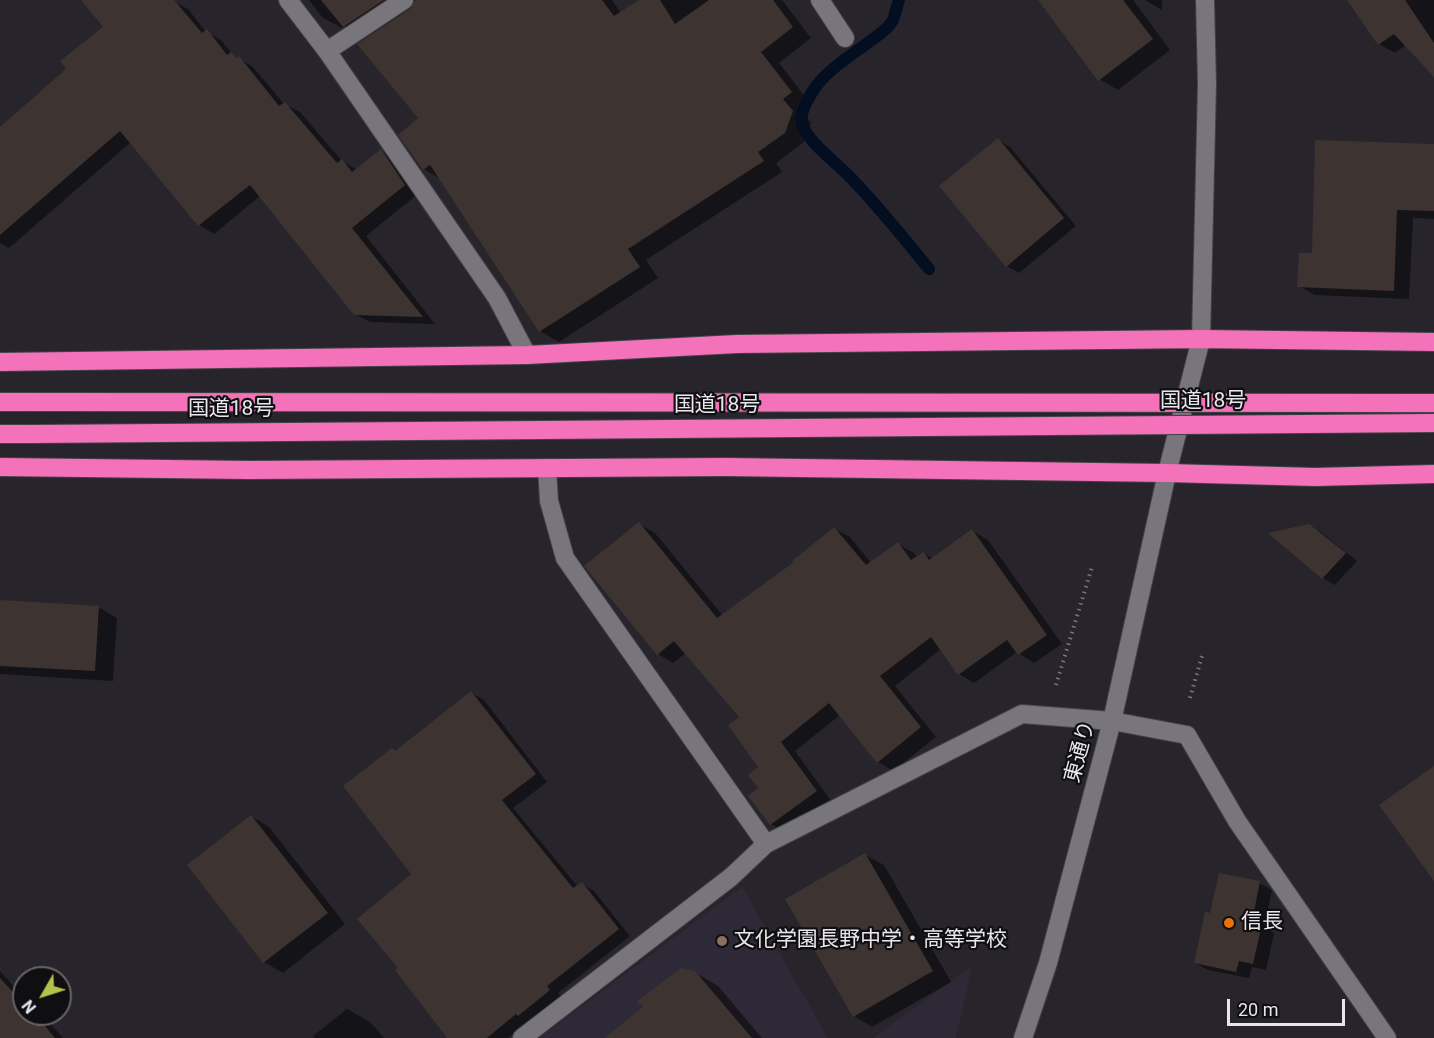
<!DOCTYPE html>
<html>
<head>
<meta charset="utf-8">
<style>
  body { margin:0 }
  #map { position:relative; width:1434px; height:1038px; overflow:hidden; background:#27242b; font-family:Roboto,sans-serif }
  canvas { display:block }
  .north { position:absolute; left:12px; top:966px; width:60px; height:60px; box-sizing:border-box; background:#0f0e11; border:2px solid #666468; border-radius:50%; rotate:231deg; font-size:16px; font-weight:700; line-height:24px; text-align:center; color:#e8e6eb }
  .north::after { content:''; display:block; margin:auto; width:21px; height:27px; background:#b5c249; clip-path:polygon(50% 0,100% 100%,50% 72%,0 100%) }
  .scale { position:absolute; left:1227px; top:999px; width:118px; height:27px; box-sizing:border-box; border:3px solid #e8e6eb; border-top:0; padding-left:8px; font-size:18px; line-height:21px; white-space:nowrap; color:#e8e6eb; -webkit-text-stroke:4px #0f0e11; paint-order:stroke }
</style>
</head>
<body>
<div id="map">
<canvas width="1434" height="1038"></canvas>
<div class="north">N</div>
<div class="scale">20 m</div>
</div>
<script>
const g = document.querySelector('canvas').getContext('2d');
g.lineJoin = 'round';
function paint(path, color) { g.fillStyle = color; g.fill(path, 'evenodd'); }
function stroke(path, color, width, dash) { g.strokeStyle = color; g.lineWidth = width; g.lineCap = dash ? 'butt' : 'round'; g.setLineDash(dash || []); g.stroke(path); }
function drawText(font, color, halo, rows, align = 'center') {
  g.font = font + ' Roboto,"Noto Sans JP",sans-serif'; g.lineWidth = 4.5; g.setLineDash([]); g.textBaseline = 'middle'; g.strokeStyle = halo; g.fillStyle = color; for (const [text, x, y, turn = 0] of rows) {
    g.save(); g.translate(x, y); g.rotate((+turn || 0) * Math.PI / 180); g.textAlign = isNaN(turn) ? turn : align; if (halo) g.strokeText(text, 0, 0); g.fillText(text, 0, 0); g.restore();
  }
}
const built = new Path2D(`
  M742,887L828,1038H539L597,995Z
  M972,966L956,1038H873Z`);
const shadow = new Path2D(`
  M82,0L173,1L188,9L206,32L221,40L233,55L253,67L284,104L300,112L342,161L357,170L381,151L395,159L419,193L366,236L435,324L370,322L355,314L260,196L214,234L199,225L131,142L9,248L0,243V129L68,70L105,27Z
  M309,0H612L621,13L642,0H782L811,38L779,63L810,103L801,110L811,123L803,143L776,163L782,172L646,260L658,278L559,342L540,331L442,180L424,169L400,135L420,119L412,10L416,1L363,37L345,26L342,28L323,18Z
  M1040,0H1133L1170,50L1118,90L1099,79Z
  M1145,0H1162V10Z
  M1349,0H1434V75L1406,45L1395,53L1379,44Z
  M998,140L1010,147L1076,226L1019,273L1007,266Z
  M1434,146V219L1413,218L1409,299L1315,295L1299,286L1313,255Z
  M639,524L655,533L723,616L796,562L834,529L850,537L871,563L898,544L914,553L917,558L924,553L933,559L973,531L988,540L1062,644L1034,663L1017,652L974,683L959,674L941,649L895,686L936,737L893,771L878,762L840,715L795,751L831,801L787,833L771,824L750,796L760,789V767L741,717L686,653L673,663L658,654L586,566Z
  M1309,526L1322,533L1357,561L1335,585L1323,578Z
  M0,602L98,607L117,618L113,681L0,674Z
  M471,693L484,700L547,782L513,808L578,887L582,884L594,891L630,936L558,993L562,998L532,1022L529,1021L508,1038H449L400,968L414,874L396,752Z
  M251,816L269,827L345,924L283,973L264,962L189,865Z
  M865,855L884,865L951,982L872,1027L854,1016Z
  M1259,883L1272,890L1264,927L1274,933L1266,970L1252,967L1249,978L1208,970L1195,963L1212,915Z
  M0,971L24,998V1014H42L63,1038H0Z
  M694,972L718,986L762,1038H607Z
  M347,1009L370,1022L384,1038H315L313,1036Z`);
const stream = new Path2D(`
  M899,0L893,20L888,27C866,47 835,62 817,85C810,95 799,111 802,123C806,141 838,164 851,178C878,206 904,238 929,269`);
const building = new Path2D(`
  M81,0H174L202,33L207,29L227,55L231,52L237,58L239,56L279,106L285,102L337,163L342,159L352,172L381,149L405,185L352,228L423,317L354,315L250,185L198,226L120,131L0,235V127L66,69L60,61L103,27Z
  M321,0H384L343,27Z
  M415,0H602L614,16L639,0H660L675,24L709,0H773L793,27L761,52L792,92L783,99L793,111L785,133L758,152L764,161L628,249L640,267L539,332L430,165L423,170L398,135L418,118L357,44L410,9Z
  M1038,0H1123L1153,39L1098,81Z
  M1347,0H1405L1434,43V77L1394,34L1378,45Z
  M998,138L1064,218L1006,267L939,186Z
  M1315,140L1434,144V211L1397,210L1394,291L1297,287L1299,253H1312Z
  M639,522L717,618L794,562L792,561L834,527L866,565L898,542L911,560L924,552L929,560L972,529L1047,635L1018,655L1007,640L958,675L931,637L880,676L921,727L877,763L829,703L781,742L817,791L770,825L748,796L758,788L748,775L758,767L728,725L739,717L674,641L657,655L584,566Z
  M1309,524L1346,553L1322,579L1268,533Z
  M0,600L99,606L95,671L0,666Z
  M471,691L536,774L502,800L573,888L582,882L619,929L547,986L550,990L518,1016L516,1014L487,1038H447L395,970L398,968L357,919L411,874L343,786L392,748L395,751Z
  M1434,766V881L1379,805Z
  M251,815L328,913L263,963L187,865Z
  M865,853L933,971L853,1017L785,899Z
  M1219,873L1260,881L1252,922L1262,924L1253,964L1239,961L1236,972L1194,963L1205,912L1210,913Z
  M681,968L695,971L752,1038H605L644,1006L636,1002Z
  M0,978L20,1000L22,999L24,1001V1014H35L55,1038H0Z`);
const path = new Path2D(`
  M1056,685L1092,567
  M1190,698L1202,656`);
const lane = new Path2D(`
  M820,0L845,38
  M327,51L404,0`);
const street = new Path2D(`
  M288,0L327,51L497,298L527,355
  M547,468L549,501L565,558L766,844
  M522,1038L731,877L766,844L1022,714L1112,721L1187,735L1237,821L1387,1038`);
const secondary = new Path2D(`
  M1023,1038L1048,963L1112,721L1167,473L1201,339L1207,84L1205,0`);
const highway = new Path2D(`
  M0,362L527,355L737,344L1201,339L1434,342
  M0,402H34
  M0,434H33
  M0,467L249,470L726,467L1167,473L1315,477L1434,474`);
const highwayBridge = new Path2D(`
  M34,402L1434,403
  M33,434L1434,423`);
const markers = [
  [1229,923,6,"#e8710a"],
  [722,941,6,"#8d6e63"]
];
const streetNames = [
  ["国道18号",1203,402],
  ["国道18号",717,406],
  ["国道18号",231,410],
  ["東通り",1081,752,-75]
];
const poiNames = [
  ["信長",1241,923],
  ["文化学園長野中学・高等学校",734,941]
];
paint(built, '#2e2936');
paint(shadow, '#0007');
stroke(stream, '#030e21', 12);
paint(building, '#3d3431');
stroke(lane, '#444148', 20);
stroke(street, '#444148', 20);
stroke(secondary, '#444148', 20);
stroke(highway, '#444148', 20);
stroke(path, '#78757b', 4, [1.5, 4.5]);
stroke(lane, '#78757d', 18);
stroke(street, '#78757d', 18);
stroke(secondary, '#78757d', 18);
stroke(highway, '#f372ba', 18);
stroke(highwayBridge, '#444148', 20, []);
stroke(highwayBridge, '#f372ba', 18);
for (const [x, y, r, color] of markers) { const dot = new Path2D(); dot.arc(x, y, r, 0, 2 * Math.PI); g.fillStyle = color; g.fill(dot); stroke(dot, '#0f0e11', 2); }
drawText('21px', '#e8e6eb', '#0f0e11', streetNames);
drawText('21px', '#e8e6eb', '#0f0e11', poiNames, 'left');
</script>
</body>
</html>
